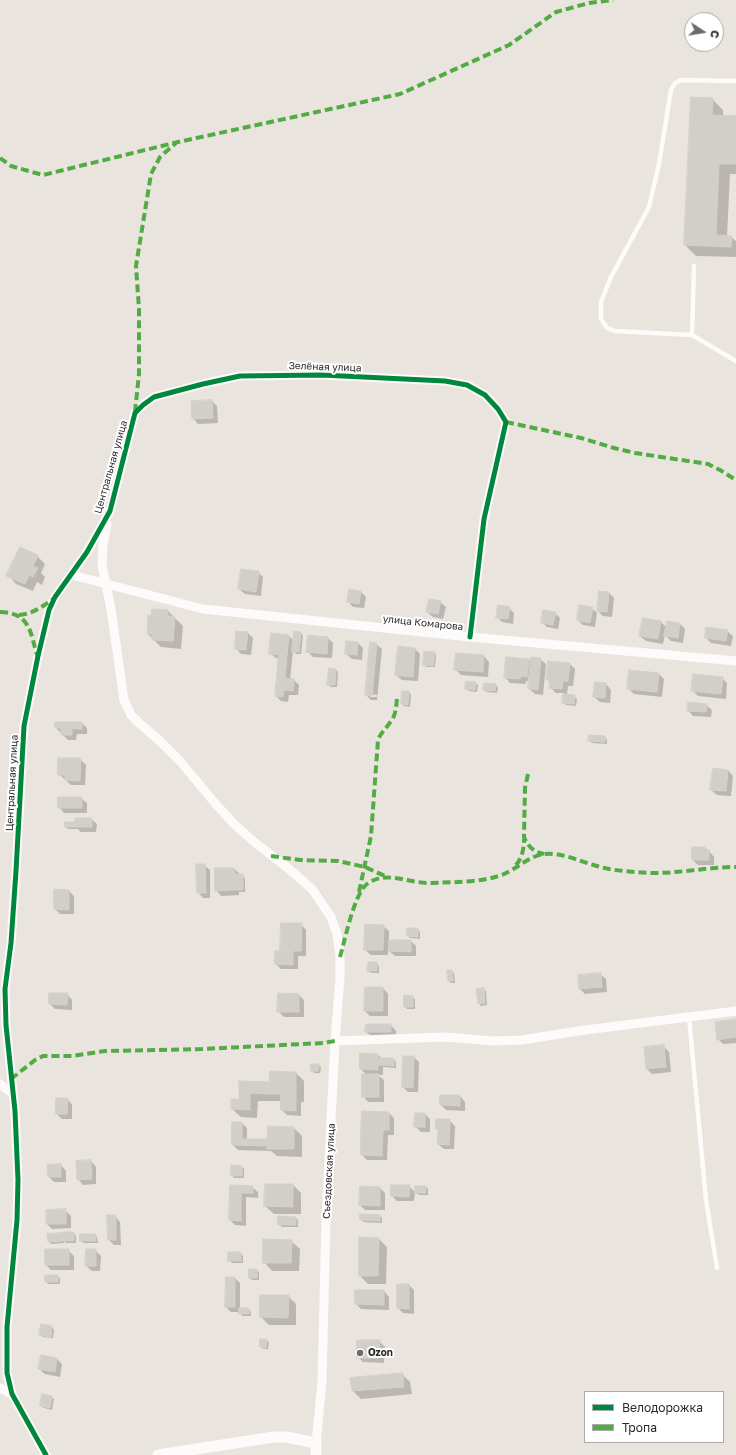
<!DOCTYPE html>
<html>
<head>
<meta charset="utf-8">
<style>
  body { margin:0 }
  #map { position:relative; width:736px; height:1455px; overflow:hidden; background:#eae4de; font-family:"Golos Text",sans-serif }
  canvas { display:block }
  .legend { position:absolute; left:584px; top:1391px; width:140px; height:52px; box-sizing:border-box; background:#fff; border:1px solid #aaa; margin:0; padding:5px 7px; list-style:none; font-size:12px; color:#2a2a2a }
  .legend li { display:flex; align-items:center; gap:8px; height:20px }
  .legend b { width:20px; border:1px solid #aaa }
  .north { position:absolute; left:684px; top:12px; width:40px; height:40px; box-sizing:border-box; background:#fff; border:1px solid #aaa; border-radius:50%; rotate:102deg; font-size:11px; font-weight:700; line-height:16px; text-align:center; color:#2a2a2a }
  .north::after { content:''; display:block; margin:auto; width:14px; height:18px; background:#6d6b69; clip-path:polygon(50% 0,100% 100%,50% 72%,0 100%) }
</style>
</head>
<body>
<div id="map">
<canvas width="736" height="1455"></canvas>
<ul class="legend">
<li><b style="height:5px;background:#00873e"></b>Велодорожка</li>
<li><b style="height:5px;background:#53ab44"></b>Тропа</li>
</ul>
<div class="north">С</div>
</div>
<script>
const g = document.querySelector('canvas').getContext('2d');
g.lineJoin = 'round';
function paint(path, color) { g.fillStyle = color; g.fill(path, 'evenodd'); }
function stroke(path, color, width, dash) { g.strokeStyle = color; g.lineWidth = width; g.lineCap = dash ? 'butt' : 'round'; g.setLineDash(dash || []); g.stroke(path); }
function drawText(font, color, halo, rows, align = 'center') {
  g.font = font + ' "Golos Text",sans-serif'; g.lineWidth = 4; g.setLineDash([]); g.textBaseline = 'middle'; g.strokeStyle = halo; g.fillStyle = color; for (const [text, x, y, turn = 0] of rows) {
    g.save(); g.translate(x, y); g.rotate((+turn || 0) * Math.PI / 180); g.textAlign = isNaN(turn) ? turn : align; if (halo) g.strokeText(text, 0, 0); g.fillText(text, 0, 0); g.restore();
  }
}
const shadow = new Path2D(`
  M712,99L723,110V117H736V174H730L727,237H731L736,241V257L696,256L685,245Z
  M212,401L217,406L218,423L198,424L193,418Z
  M37,556L45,564L41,573L45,577L42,585L37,582L33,591L16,584L8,575Z
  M258,572L263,577L261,596L245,594L239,589Z
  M360,591L366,597L364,608L353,607L348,601Z
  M609,593L614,598L612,617L603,616L598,611Z
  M440,602L446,607L443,619L433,617L427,612Z
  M509,608L514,613L513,624L502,622L497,617Z
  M592,608L597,613L595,627L583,625L578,620Z
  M168,611L183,626L181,649L161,647L148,634Z
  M555,613L560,618L558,629L547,627L542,622Z
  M643,619L661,622L667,628L680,624L685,629L683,643L671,641L665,635L663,644L646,641L640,636Z
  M727,631L733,636L731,646L711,643L706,638Z
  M248,633L253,638L251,655L241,654L236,648Z
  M300,633L303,635L301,654H296L293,651L290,680H294L299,685L298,695H289L288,702L281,701L276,696L279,659L276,658L270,653L289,636L294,641Z
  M328,638L333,643L332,658L313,657L307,651Z
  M358,643L363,648L362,660L352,659L346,654Z
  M376,644L382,649L377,700H371L366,695ZM370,694L377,695V697H370Z
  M399,647L415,649L420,654L418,681L402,680L396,675Z
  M434,653L436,655L435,667H426L424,664Z
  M484,656L489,662L488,677L461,675L455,669Z
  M540,659L546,664L543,695L535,694L529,689L530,681H526L525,684L510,683L505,677L529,660L532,663Z
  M570,664L575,669L573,686H568L567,695L574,696L577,699L576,706L566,705L563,702L564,693H556L550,687L551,683L547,679Z
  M336,670L338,672L337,687H331L328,684Z
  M659,674L664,679L662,697L634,694L628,688Z
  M722,678L727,683L726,699L698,696L693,691Z
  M475,683L478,685L477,692L469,691L466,689Z
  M606,684L611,690L610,703L600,702L594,697Z
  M496,685L498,688L497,693L487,692L484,690Z
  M409,692L411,695L410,707L404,706L402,704Z
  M706,705L712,710L711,717L693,716L688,710Z
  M56,723H82L87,728V734H77L76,740H68L56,728Z
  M605,737L607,740V744L592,743L589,740Z
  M80,759L86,765L85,785H71L59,774Z
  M728,770L733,776L731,796L717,795L711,790Z
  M81,798L87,803V813H64L59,807Z
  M91,819L97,824L96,832H81L78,829H68L66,827Z
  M693,848H705L709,851L714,857V865H698L693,860Z
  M204,865L210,870V898H203L198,892Z
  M234,869L245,878V892H239V895L221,896L216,890Z
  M69,891L74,896V914H60L55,909Z
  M301,924L306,930V956H298V969H281L276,964L281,952Z
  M383,926L389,931V941H411L416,946V956H395L388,950V955H371L365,950Z
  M417,929L420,932V939L410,938L408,936Z
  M376,963L379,966V973H371L368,971Z
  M452,971L454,973L455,983H451L449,981Z
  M600,974L606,979L607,992L585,994L580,989L579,976Z
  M383,988L388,994V1016H370L365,1011Z
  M483,989L486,991L487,1005L481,1006L479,1003Z
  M67,994L72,1000V1010L55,1009L50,1004Z
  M299,995L304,1000V1017H284L278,1011Z
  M413,997L415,999V1009H407L405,1006Z
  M736,1020V1043L723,1044L718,1039Z
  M391,1025L396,1031V1037H372L366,1032Z
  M663,1046L669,1052L671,1072L652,1074L647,1069Z
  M361,1054L378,1055L383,1059H393L396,1062V1068L383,1067V1075H378L384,1080V1102H368L363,1096L367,1075L361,1069Z
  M414,1057L419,1062L418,1092H408L403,1087Z
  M318,1065L321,1067L320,1073H314L312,1070Z
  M296,1073L304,1081V1102H301V1116L287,1115L282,1110V1101H258L257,1118L241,1117L232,1109L240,1100V1082L271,1083Z
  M460,1096L465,1102V1111L446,1110L441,1105Z
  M67,1099L72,1104V1119H62L57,1114Z
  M389,1113L394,1118V1135H388L387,1160H367L362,1155Z
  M425,1114L430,1119V1132H421L416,1127Z
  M449,1120L455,1126L454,1149H444L438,1144L439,1130L437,1128Z
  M242,1123L247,1128V1140H269L294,1128L302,1136V1157L277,1156L271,1151L238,1150L233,1145Z
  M91,1161L96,1167V1184L83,1185L78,1179Z
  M61,1165L66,1171V1182H54L49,1177Z
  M242,1167L244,1169V1178H234L232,1175Z
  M293,1185L301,1193V1214H274L265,1206Z
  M231,1186L252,1187L258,1192V1198L246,1197V1226L235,1225L230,1220Z
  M409,1186L415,1192L414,1201H397L392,1196Z
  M426,1187L428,1189V1195H419L416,1193Z
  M380,1188L385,1193V1210H365L360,1205Z
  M65,1210L71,1216V1228L52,1229L47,1224Z
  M108,1216H115L120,1222L121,1245H114L109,1240Z
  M380,1216L382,1218V1223L364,1222L361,1220Z
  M295,1218L298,1220V1227H282L279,1224Z
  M74,1233L76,1236V1243H66L64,1241V1243L51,1244L49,1241L61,1234L64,1237Z
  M81,1235H95L97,1237L98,1243H84L81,1241Z
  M379,1239L387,1247L386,1284H368L360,1276Z
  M291,1241L300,1249L299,1271H272L264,1262Z
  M68,1250L74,1256V1270H51L46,1265Z
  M95,1250L101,1256L100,1271H92L86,1266Z
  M229,1253H241L243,1256V1263H232L229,1260Z
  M256,1270L259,1272V1280H252L250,1278Z
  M57,1276L60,1278V1284H48L46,1282Z
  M235,1278L240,1283V1309H249L251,1312V1316H242L240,1312H231L226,1307Z
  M409,1285L414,1290V1314L403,1313L398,1308Z
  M356,1291H384L389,1297V1310L361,1309L356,1304Z
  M288,1296L296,1304V1325H269L261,1317Z
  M52,1327L54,1330L53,1338L43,1337L40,1334Z
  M266,1340L269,1342L268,1349H263L261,1347Z
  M379,1341L385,1347L384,1363L363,1362L358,1357Z
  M57,1359L62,1364L60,1377L45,1374L39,1369Z
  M402,1374L410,1382L412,1394L361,1399L353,1391Z
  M51,1397L54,1399L52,1410L44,1408L41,1406Z`);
const building = new Path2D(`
  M691,97L713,98L712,115L736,116V164H719L716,235L732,236L731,247L684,245Z
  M212,400L213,418L192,419L191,401Z
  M20,547L38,555L33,566L38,568L33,577L29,575L25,584L6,576Z
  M241,569L259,571L256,592L238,589Z
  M349,589L361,591L359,604L347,602Z
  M599,591L609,592L607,612L597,611Z
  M429,599L441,601L438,614L426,612Z
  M498,605L510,607L508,619L496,618Z
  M579,605L593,607L590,623L577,620Z
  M152,609L168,610V616L175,617L173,641L152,640V634H147L148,615H151Z
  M543,610L556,612L553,625L541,623Z
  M643,618L661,621L658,639L639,636Z
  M667,621L680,623L678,638L664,636Z
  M706,627L728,630L726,641L705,638Z
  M236,631L248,632L246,650L235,649Z
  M294,631L301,632L299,652H292Z
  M271,633L289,635L287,655L269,654Z
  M308,635L328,637L327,654L306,652Z
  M346,641L358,642L357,655L345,654Z
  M370,642L377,643L372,696L365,695Z
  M398,646L415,648L413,677L395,675Z
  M424,651L435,652L433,666L423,665Z
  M456,653L484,655L483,672L454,670Z
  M279,654L287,655L285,678L294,679L293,691L284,690L283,697L275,696Z
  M506,657L529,659L527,677L521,676L520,679L504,678Z
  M531,657L541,658L538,690L528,689Z
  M548,661L570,663L568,681H563L562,689L549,688L550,680L546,679Z
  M329,668L336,669L335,685H327Z
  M629,670L659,673L657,692L627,689Z
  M693,674L723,677L721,694L691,691Z
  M466,681L476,682L475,690L465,689Z
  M595,682L606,683L605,698L593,697Z
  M484,683L496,684L495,691L483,690Z
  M402,691H409L408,705L401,704Z
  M563,694L575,695L574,704L562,703Z
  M688,702L707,704L706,712L687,711Z
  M55,722H82V729H72V735H61V728H55Z
  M589,735L605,736V742L588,741Z
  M58,758H81L80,781L65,780V775H58Z
  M713,768L728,770L726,791L710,790Z
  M58,797H82V808H58Z
  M75,818H92V827H75Z
  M65,822H75V827H65Z
  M692,847H705V850H709V860H692Z
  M196,864H205L206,893H197Z
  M215,868H234L235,890L215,891Z
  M234,874H243V890H235Z
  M54,889L69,890V910L54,909Z
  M281,923H302L301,951H280Z
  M365,924L384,925L383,950H364Z
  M407,928H418V937L407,936Z
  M389,940H411V952L389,951Z
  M275,951H293V965L275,964Z
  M368,962H377V971H367Z
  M447,970H452L453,981H448Z
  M601,973L602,987L579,989L578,975Z
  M365,987H383V1011H364Z
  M484,988L485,1003L478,1004L476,989Z
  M49,993H68L67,1005L49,1004Z
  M278,993L299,994V1012H277Z
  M404,995L413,996V1007H404Z
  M736,1019V1037L717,1040L715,1022Z
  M366,1024H391V1032H365Z
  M664,1045L666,1067L646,1069L644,1047Z
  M360,1053L378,1054V1070L360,1069Z
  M403,1056H414L413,1088L402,1087Z
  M379,1058H394V1066L378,1065Z
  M311,1064H319L318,1071H311Z
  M270,1071L296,1072V1094H269Z
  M362,1074H379V1097H362Z
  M239,1081L270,1082L269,1094L250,1093V1110L231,1109V1099H239Z
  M281,1094H296V1111L281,1110Z
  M440,1095H460V1106L440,1105Z
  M56,1098H68L67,1114H56Z
  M362,1111L389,1112V1130H361Z
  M415,1113H425V1127H414Z
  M436,1119H450L449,1145L437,1144L438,1129H436Z
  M232,1122H242V1139H232Z
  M268,1126L294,1127V1149H267Z
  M361,1130H383L382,1156L361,1155Z
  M232,1139H268L267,1146L232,1145Z
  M91,1160L92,1179L77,1180L76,1161Z
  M61,1164V1177H48L47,1165Z
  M231,1165L242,1166V1176H231Z
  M265,1184H293V1207L264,1206Z
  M230,1185L253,1186V1193H241V1221L229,1220Z
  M391,1185H410L409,1197L391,1196Z
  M360,1186L380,1187V1206L359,1205Z
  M415,1186H426V1193H415Z
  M66,1209V1224H46V1210Z
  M360,1214L380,1215V1221L360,1220Z
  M107,1215H116V1240H108Z
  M278,1216L296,1217V1225H278Z
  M63,1232H74V1241H63Z
  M62,1233V1241L48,1242L47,1234Z
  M80,1234H95L96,1241H80Z
  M359,1237L379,1238L378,1276H359Z
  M263,1239L292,1240L291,1263H263Z
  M45,1249H69V1265H45Z
  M86,1249H96V1266H85Z
  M228,1252H241V1261H228Z
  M249,1269H257V1278H249Z
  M45,1275H58V1282H45Z
  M226,1277H235V1307H225Z
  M397,1284H409V1309L397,1308Z
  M355,1290H384V1305L355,1304Z
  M260,1295H289L288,1318L260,1317Z
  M239,1308H249V1314H239Z
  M41,1324L52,1326L51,1337L39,1335Z
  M260,1339H267L266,1348L260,1347Z
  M357,1340H380L379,1358H357Z
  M41,1355L57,1358L55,1372L38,1369Z
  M403,1373L404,1387L352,1391L350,1378Z
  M42,1394L52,1396L50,1408L40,1406Z`);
const service = new Path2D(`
  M736,81L681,80L675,83L671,90L659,164L649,207L611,277L601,302V319L607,328L615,331L692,335L736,361
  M692,335L694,266
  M689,1017L706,1200L717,1268`);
const minor = new Path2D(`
  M107,524L103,545L102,565L111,609L124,700L131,715L138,722L161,742L180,761L214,802L234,824L253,841L289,869L312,889L331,917L337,934L340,957V978L335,1041L326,1219L322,1382L316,1443
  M72,575L203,609L470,637L736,661
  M335,1041L445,1037L493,1041L522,1040L578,1031L736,1011
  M0,1084L13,1094
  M0,1388L12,1394
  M46,1455L12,1394L7,1373V1327L17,1220L18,1180L15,1111L6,1025L5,989L11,943L16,871L24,726L38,656L49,610L55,597L87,552L110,511L135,413L143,405L154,397L203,384L240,376L322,375L445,381L467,385L485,395L498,409L506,422L484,519L470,637`);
const tertiary = new Path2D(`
  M158,1455L274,1437H286L316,1443V1455`);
const quiet = new Path2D(`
  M0,158L11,166L43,175L178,142L400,94L509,45L556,12L589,3L613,0
  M135,412L139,374V309L136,266L151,174L160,157L176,143
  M506,422L581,438L614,448L635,453L708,464L720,470L736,480
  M0,612C30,613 30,631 37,655
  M19,615C32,614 42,607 53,599
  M528,774L525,788L524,837C528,847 534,852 544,854
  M271,856L300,860L338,861L365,867L385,876
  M516,865C522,858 524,849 524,839
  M359,892L371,836L378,740C381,732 387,728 391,721C396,715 396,707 397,699
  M340,957C345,940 354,894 367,884C385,870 408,883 429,883C452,882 486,883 506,873C519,867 530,856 544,854C562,852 581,862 597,866C610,870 623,871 636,872C669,876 703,867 736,867
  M11,1079L35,1060L43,1056H72L105,1051L202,1049L323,1043L335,1041`);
const cycleway = new Path2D(`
  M46,1455L12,1394L7,1373V1327L17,1220L18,1180L15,1111L6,1025L5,989L11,943L16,871L24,726L38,656L49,610L55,597L87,552L110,511L135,413L143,405L154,397L203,384L240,376L322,375L445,381L467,385L485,395L498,409L506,422L484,519L470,637`);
const markers = [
  [360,1353,4,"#6d6b69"]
];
const streetNames = [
  ["Зелёная улица",325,367,2],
  ["Центральная улица",111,467,-74],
  ["улица Комарова",423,623,6],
  ["Центральная улица",12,783,-87],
  ["Съездовская улица",329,1171,-87]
];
const poiNames = [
  ["Ozon",368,1353]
];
paint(shadow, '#0003');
paint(building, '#d2ceca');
stroke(building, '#d4d0cb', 1);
stroke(service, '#fcfbfa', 4.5);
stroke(minor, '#fcfbfa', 9);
stroke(tertiary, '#fcfbfa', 11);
stroke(quiet, '#53ab44', 4, [8, 4]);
stroke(cycleway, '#00873e', 5);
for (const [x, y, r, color] of markers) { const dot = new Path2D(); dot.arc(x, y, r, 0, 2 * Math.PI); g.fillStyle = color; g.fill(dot); stroke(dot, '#fff', 1.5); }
drawText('10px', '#2a2a2a', '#fff', streetNames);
drawText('bold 10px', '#2a2a2a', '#fff', poiNames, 'left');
</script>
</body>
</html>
